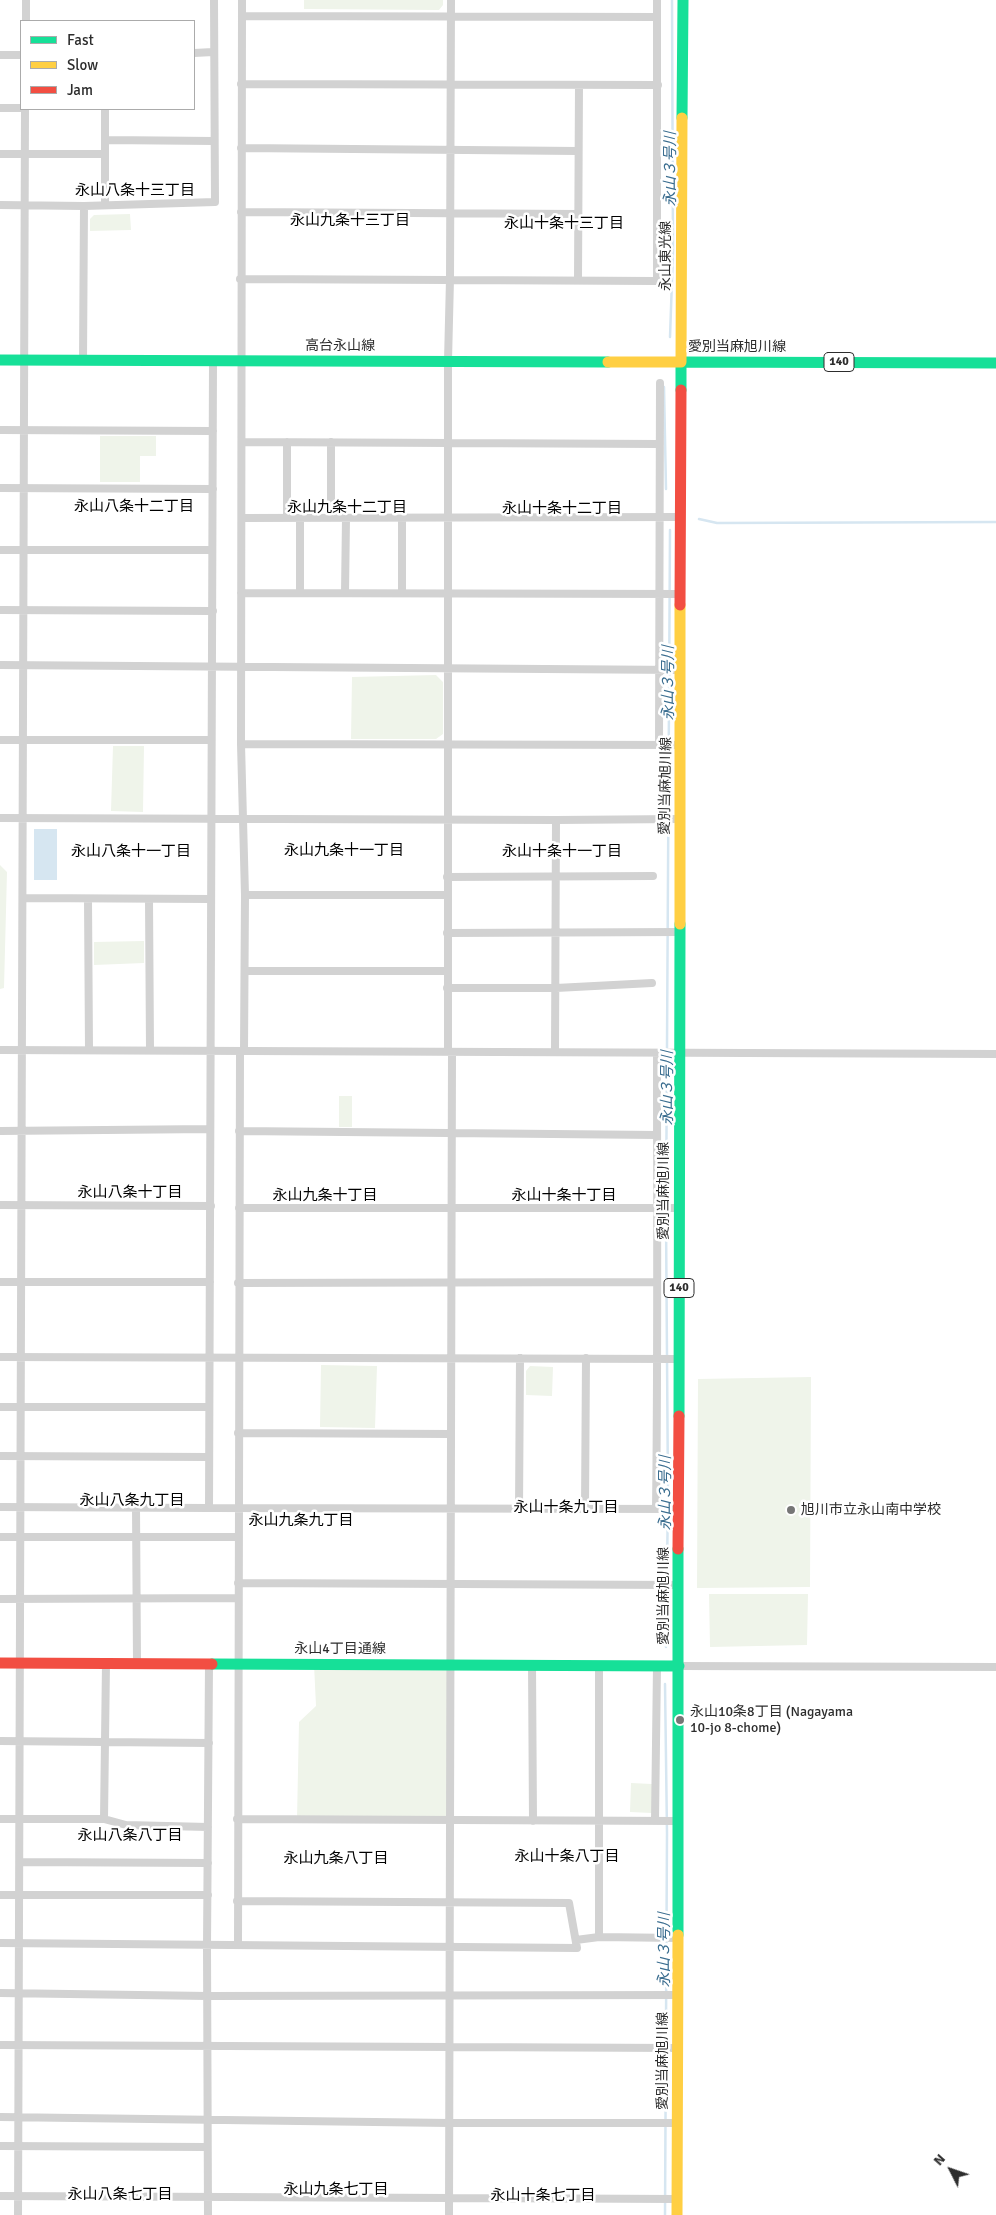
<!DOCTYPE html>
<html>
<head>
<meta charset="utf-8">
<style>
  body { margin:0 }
  #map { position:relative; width:996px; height:2215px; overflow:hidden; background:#fff; font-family:Signika,sans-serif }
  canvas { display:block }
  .legend { position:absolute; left:20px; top:20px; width:175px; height:90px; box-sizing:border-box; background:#fff; border:1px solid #ababab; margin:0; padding:6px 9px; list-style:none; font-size:15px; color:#2d2d2d }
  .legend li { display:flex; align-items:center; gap:10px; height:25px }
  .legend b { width:25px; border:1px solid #ababab }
  .north { position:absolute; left:926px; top:2145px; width:50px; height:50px; -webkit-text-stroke:4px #fff; paint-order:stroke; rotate:311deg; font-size:14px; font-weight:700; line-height:20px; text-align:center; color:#2d2d2d }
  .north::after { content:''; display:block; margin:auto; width:18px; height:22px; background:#2d2d2d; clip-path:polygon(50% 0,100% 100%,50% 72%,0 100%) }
</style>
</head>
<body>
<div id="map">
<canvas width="996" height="2215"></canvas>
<ul class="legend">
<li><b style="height:6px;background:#16e098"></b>Fast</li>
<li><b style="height:6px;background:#ffcf43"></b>Slow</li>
<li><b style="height:6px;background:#f24e42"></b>Jam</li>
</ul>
<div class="north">N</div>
</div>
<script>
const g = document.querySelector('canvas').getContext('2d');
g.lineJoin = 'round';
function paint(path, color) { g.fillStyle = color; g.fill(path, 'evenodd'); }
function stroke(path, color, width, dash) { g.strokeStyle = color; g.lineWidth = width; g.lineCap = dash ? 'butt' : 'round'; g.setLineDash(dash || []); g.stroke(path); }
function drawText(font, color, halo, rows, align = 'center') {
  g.font = font + ' Signika,"Noto Sans JP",sans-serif'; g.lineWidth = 5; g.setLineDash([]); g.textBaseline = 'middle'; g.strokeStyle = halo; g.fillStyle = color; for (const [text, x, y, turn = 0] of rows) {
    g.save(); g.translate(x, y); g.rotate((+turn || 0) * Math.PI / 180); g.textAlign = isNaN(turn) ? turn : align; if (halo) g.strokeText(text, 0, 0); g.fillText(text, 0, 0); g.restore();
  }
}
const green = new Path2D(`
  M304,0H443V5L439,10L304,9Z
  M130,214L131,230L90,231V219L94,215Z
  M100,436H156V456H140V482H100Z
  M436,675L443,682V734L436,739H351L352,677Z
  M113,746H144L143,812L111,811Z
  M0,865L7,872L4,988L0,989Z
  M144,941V963L94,965V942Z
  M339,1096H352V1127H339Z
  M321,1365L377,1366L375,1428L320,1427Z
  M530,1366L553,1367L552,1396L526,1395V1371Z
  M811,1377L810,1587L697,1588L698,1379Z
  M709,1594H808L807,1645L710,1647Z
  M314,1664H451L450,1821L297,1819L299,1722L316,1706Z
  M631,1783L652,1784V1813L630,1812Z`);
const water = new Path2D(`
  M34,829H57V880H34Z`);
const stream = new Path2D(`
  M670,337L673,251L672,0
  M664,387L666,489
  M699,519L717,523L996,522
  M666,1647L668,1495L666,1218L670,530
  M665,2215L667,1833L665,1684`);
const street = new Path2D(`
  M242,0L241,744L245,895L244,1051
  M242,16L657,17
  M26,21V0
  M194,53L213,52
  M0,55H21
  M241,84L658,85
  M0,108H21
  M105,140L214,141
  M241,148L578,151
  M0,154H104
  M0,205L84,206L215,202L214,0
  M105,205V109
  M241,212L578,214
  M240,279L657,281V0
  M578,279L579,85
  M83,360L84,206
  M213,361L209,1508L679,1509
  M0,430L213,431
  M242,442L659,444
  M331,442V518
  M0,488L213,489
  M402,517V593
  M242,518L681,517
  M287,518V442
  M300,518V593
  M0,550H212
  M241,593L681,594
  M345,593L346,518
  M0,610L213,611
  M0,665L681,670
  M0,740H211
  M241,744L681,745
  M659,745L660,383
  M0,818L556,820L680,819
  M447,877L653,876
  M245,895H447
  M23,898L211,899
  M88,899L89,1050
  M149,899L150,1050
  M447,933L680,932
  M245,971H447
  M447,988H556L652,983
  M0,1050L996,1054
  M555,1051L556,820
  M448,1052V361L450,279L451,0
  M0,1131L210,1129
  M239,1131L657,1135
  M0,1205L211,1206
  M239,1208H680
  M0,1282H210
  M238,1283L656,1282
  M0,1357L679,1359
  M0,1407H209
  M238,1433L451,1434
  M0,1456L208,1457
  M0,1507L209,1508
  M136,1507L137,1663
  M585,1509L586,1358
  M656,1509C658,1357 657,1205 657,1053
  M519,1510L520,1358
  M0,1537H238
  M238,1583L679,1585
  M0,1599L238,1598
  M532,1665L533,1821
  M599,1665V1937L678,1938
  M679,1666L996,1667
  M0,1741L209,1743
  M0,1819H104L126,1825L208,1827
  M104,1819L106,1663
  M237,1819L678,1821
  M655,1821L657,1666
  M20,1862L208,1863
  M0,1895H208
  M576,1940L599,1937
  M0,1943L577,1948L569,1903L237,1901
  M238,1945L240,1051
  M0,1993L208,1996L678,1995
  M0,2045L678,2048
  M0,2117L449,2123H678
  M0,2146L207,2147
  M0,2196L677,2199
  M18,2215L25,109
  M208,2215L207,1946L209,1664
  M449,2215L452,1052`);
const fast = new Path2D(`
  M682,118L683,0
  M0,360L608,362
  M681,390V362L996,363
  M679,1416L680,924
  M212,1664L679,1666
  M678,1935V1549`);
const slow = new Path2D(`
  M608,362H681L682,118
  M680,924V605
  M677,2215L678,1935`);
const jam = new Path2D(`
  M680,605L681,390
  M678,1549L679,1416
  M0,1663L212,1664`);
const markers = [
  [791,1510,5,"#767676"],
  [680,1720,5,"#767676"]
];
const shields = [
  [839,362,30],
  [679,1288,30]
];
const shieldNames = [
  ["140",839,362],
  ["140",679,1288]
];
const streetNames = [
  ["永山東光線",666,256,-90],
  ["高台永山線",340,346],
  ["愛別当麻旭川線",737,347],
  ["愛別当麻旭川線",666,786,-89],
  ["愛別当麻旭川線",664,1191,-90],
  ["愛別当麻旭川線",664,1596,-90],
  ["永山4丁目通線",340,1649],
  ["愛別当麻旭川線",663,2061,-90]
];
const poiNames = [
  ["旭川市立永山南中学校",801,1510],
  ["永山10条8丁目 (Nagayama",690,1712],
  ["10-jo 8-chome)",690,1728]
];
const waterNames = [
  ["永山３号川",671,169,-90],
  ["永山３号川",669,683,-90],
  ["永山３号川",668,1088,-90],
  ["永山３号川",666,1493,-90],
  ["永山３号川",665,1950,-90]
];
const neighbourhoodNames = [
  ["永山八条十三丁目",135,191],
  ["永山九条十三丁目",350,221],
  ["永山十条十三丁目",564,224],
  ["永山八条十二丁目",134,507],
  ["永山九条十二丁目",347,508],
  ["永山十条十二丁目",562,509],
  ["永山九条十一丁目",344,851],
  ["永山八条十一丁目",131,852],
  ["永山十条十一丁目",562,852],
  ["永山八条十丁目",130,1193],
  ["永山九条十丁目",325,1196],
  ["永山十条十丁目",564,1196],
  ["永山八条九丁目",132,1501],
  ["永山十条九丁目",566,1508],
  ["永山九条九丁目",301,1521],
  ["永山八条八丁目",130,1836],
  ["永山十条八丁目",567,1857],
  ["永山九条八丁目",336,1859],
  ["永山九条七丁目",336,2190],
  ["永山八条七丁目",120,2195],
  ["永山十条七丁目",543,2196]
];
paint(green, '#eff4ea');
paint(water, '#d6e6f1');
stroke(stream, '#d6e6f1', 2.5);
stroke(street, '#d2d2d2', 8);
stroke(fast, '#16e098', 11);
stroke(slow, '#ffcf43', 11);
stroke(jam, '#f24e42', 11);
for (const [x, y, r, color] of markers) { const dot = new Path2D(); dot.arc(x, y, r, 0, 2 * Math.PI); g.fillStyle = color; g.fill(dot); stroke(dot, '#fff', 2); }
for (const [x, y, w] of shields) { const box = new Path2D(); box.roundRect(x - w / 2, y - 9.5, w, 19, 4); g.fillStyle = '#fff'; g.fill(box); stroke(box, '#2d2d2d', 1); }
drawText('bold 12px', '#2d2d2d', null, shieldNames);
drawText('14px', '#2d2d2d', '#fff', streetNames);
drawText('14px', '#2d2d2d', '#fff', poiNames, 'left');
drawText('italic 15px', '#3a6d8f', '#fff', waterNames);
drawText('15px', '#000', '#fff', neighbourhoodNames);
</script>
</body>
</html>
